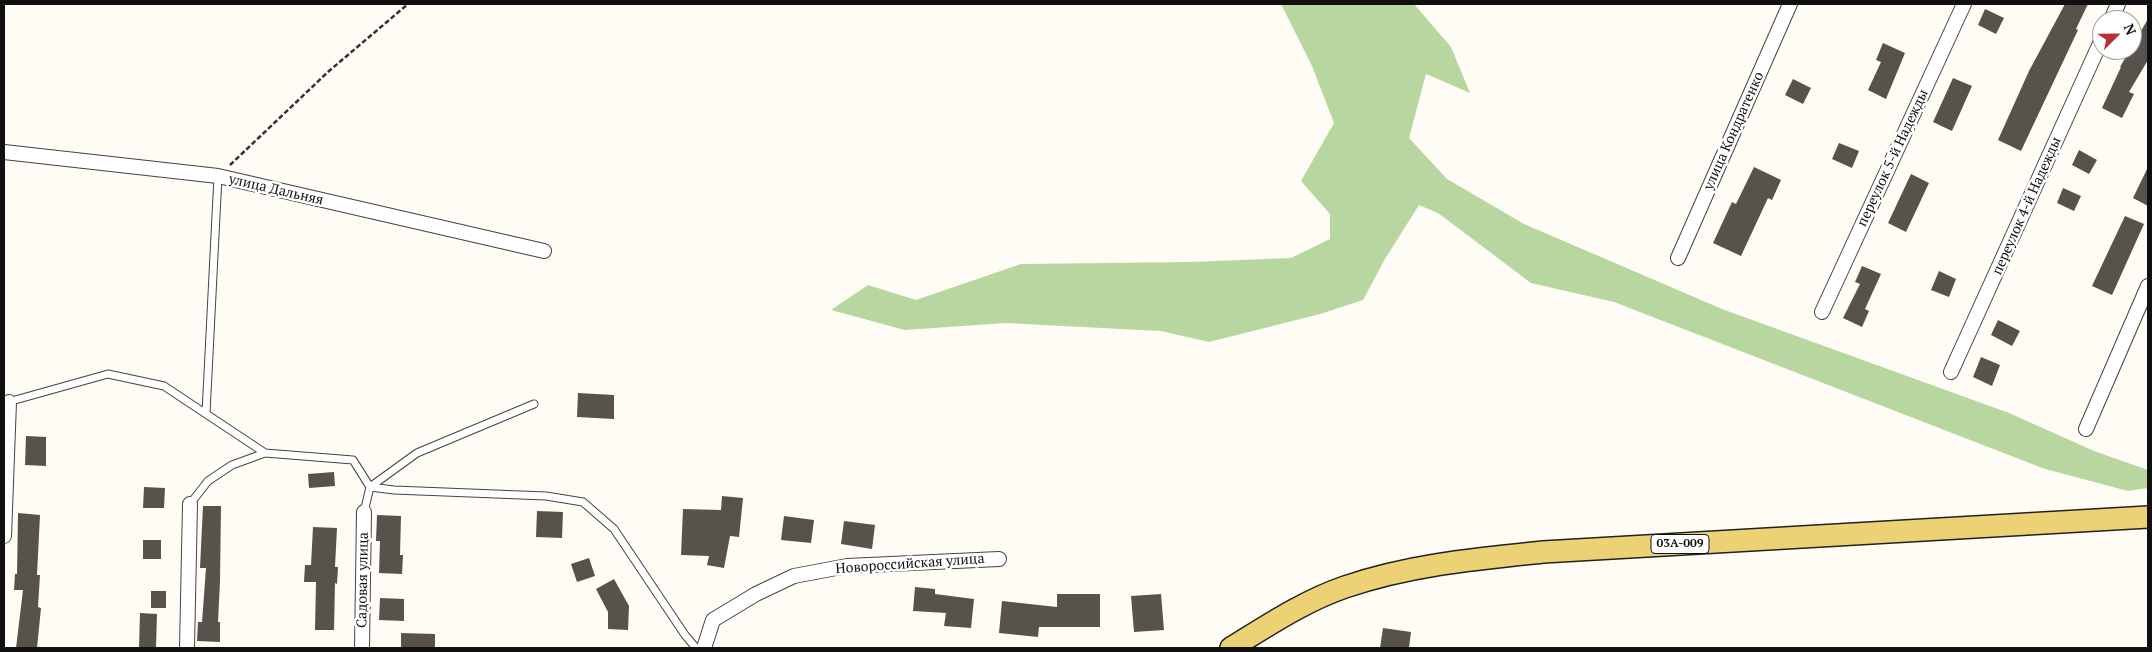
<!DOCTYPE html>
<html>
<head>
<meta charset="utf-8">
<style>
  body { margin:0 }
  #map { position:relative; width:2152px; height:652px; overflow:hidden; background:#fefcf4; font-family:"PT Serif",serif }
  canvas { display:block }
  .frame { position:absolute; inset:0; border:5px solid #101010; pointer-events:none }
  .north { position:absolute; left:2092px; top:10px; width:50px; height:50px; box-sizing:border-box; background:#fff; border:1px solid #9f9f9f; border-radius:50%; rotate:67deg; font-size:14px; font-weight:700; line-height:20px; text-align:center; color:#101010 }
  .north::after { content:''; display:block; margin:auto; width:18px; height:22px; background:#b63236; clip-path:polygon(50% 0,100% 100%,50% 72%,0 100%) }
</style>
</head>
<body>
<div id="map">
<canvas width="2152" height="652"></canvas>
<div class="frame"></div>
<div class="north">N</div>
</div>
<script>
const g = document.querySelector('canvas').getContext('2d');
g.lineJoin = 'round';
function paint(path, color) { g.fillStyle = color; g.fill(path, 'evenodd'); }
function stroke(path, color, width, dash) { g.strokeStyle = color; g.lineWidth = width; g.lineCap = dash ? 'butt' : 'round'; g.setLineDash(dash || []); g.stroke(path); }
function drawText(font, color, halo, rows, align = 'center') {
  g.font = font + ' "PT Serif",serif'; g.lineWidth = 5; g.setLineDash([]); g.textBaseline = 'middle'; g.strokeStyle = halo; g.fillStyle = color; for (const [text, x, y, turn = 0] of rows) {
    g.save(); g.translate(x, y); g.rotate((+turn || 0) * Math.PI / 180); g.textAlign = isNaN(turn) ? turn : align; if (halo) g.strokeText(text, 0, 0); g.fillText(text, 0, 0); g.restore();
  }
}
const forest = new Path2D(`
  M1281,4H1414L1451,47L1470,93L1426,74L1409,138L1447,179L1524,224L1722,309L2009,413L2094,451L2148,470V488L2128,491L2045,469L1614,302L1531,283L1438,213L1419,205L1385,259L1363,300L1320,314L1209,342L1161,331L1005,323L905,330L831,310L868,285L916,300L1021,264L1191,262L1291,258L1330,239V214L1301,181L1334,123L1312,66Z`);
const building = new Path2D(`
  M2065,4H2088L2076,29L2078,30L2021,151L1998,140L2029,71Z
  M1985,9L2004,18L1996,34L1978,25Z
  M2148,19V60L2129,92L2134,94L2122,118L2102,108L2121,67H2120L2130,50H2132V46Z
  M1883,43L1905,53L1886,99L1868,90L1881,62L1876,60Z
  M1953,78L1972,86L1952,131L1933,122Z
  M1793,79L1811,88L1803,104L1785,95Z
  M1839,143L1859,151L1852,168L1832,159Z
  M2079,150L2097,160L2089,174L2072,165Z
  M1754,167L1781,180L1772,200L1768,198L1741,256L1713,243L1732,202L1736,204Z
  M2148,167V206L2133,198Z
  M1911,174L1929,183L1906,232L1888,223Z
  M2063,188L2081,196L2074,211L2057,203Z
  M2125,216L2144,224L2112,295L2092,286Z
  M1862,266L1881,274L1865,309L1869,311L1862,327L1843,318L1860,284L1855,282Z
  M1939,271L1956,279L1949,297L1931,290Z
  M1998,320L2020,331L2012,346L1991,335Z
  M1981,357L2000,365L1992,386L1973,377Z
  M578,393L614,395V419L577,417Z
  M26,436L46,437V466L25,465Z
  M334,472L335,486L309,488L308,474Z
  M144,487L165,488L164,508H143Z
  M722,496L743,498L739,537L730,536L724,568L707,565L709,556L681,555L683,509L721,510Z
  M203,506H221L220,581L218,622H220V642L197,641L198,622H202L206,568H200Z
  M537,511L563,512L562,538L536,537Z
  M18,513L40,515L37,575H40L38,607L41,608L37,648H16L23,590H14L15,574H17Z
  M377,515L401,516L400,555H403L402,574L379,573L380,541H376Z
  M784,516L814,520L811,543L781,540Z
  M844,521L875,525L872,549L841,544Z
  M313,527L337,528L335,567H338L337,584L335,583L334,630H315L316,582H304L305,565H311Z
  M143,540H161V559H143Z
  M589,558L595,576L577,582L571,564Z
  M614,579L629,606L628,630L608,629V612L596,589Z
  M915,587L935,589V594L974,599L971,628L944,626L946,613L913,611Z
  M151,591H166V608H151Z
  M1057,594H1100V627H1039L1038,637L999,633L1002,601L1057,607Z
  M1161,594L1164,630L1134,632L1131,596Z
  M380,598L404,599V621L379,620Z
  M140,613L157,614L156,648H139Z
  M1383,628L1411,632L1409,648H1380Z
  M401,633L435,634V648H401Z`);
const path = new Path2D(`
  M230,165L329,71L408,4`);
const lane = new Path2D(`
  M8,402L108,374L164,386L265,453
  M534,404L417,453L370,487L394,490L546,496L583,502L614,529L685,635L696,648
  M206,413L218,176
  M190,504L208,481L232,465L265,453L353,460L370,487L364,512`);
const street = new Path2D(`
  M2111,20L2118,4
  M4,152L218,176L544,251
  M1678,258L1790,4
  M1822,312L1964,4
  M1951,372L2102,39
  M2086,429L2148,286
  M4,536L9,402
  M187,648L190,504
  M362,648L364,512
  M704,648L713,620L756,594L794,576L847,566L999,559`);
const primary = new Path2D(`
  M1231,648C1267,626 1304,601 1345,587C1409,565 1475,559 1543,552L2148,517`);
const shields = [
  [1680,544,58]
];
const shieldNames = [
  ["03А-009",1680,544]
];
const streetNames = [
  ["улица Кондратенко",1734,131,-66],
  ["переулок 5-й Надежды",1893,158,-65],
  ["улица Дальняя",276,190,13],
  ["переулок 4-й Надежды",2027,206,-66],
  ["Новороссийская улица",910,564,-4],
  ["Садовая улица",363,580,-89]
];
paint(forest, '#b7d6a0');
paint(building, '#58524d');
stroke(lane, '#434343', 9);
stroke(street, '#434343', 16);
stroke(primary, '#212121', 24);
stroke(path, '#323232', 2.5, [5, 2.5]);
stroke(lane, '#fff', 7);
stroke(street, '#fff', 14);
stroke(primary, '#edd275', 21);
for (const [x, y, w] of shields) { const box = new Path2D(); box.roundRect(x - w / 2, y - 9.5, w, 19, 4); g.fillStyle = '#fff'; g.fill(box); stroke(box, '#101010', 1); }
drawText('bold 12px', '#101010', null, shieldNames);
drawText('14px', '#101010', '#fff', streetNames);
</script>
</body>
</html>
